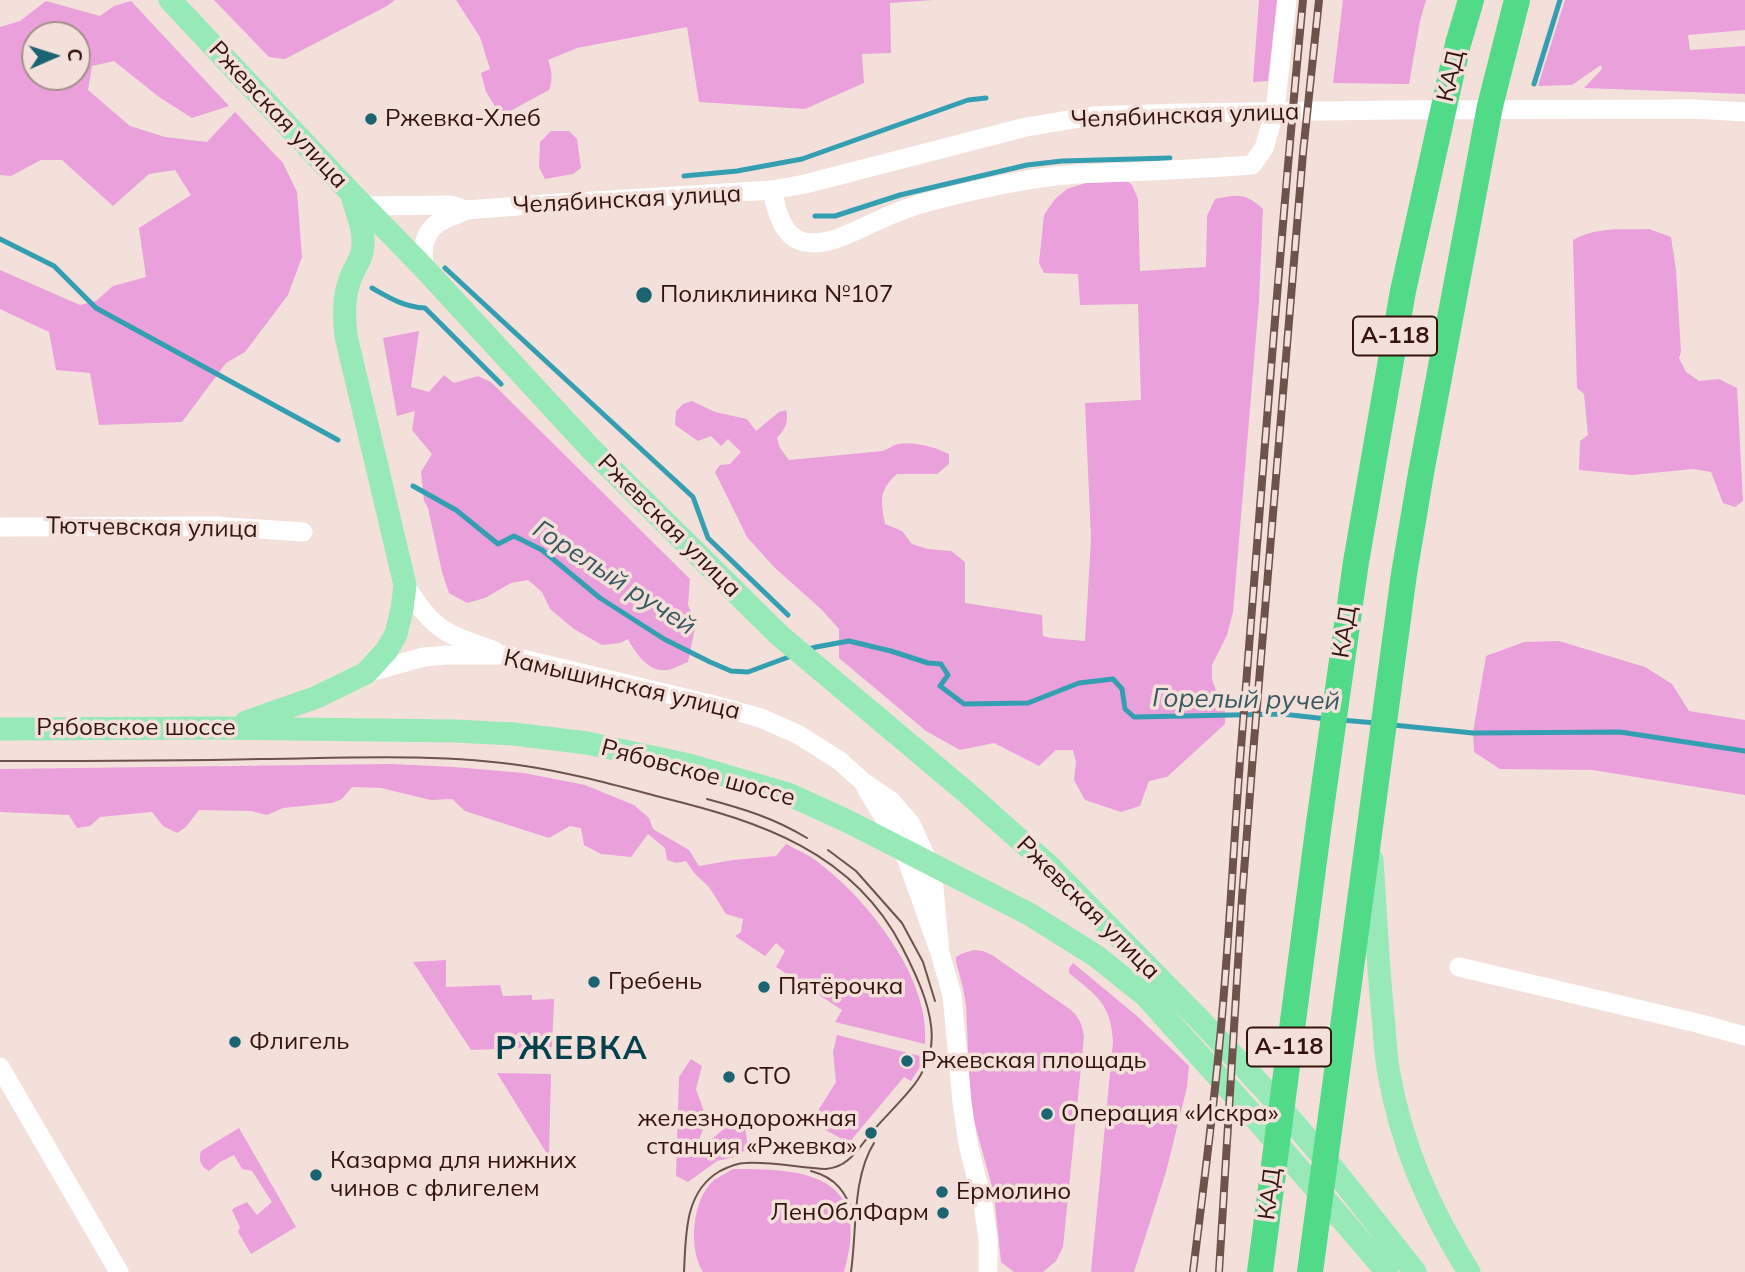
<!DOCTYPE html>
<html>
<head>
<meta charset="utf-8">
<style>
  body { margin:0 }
  #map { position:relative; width:1745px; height:1272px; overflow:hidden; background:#f3e0db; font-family:Mulish,sans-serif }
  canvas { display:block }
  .north { position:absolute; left:21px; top:21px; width:70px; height:70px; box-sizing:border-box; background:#f3e0db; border:2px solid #a78e89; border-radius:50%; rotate:87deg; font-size:19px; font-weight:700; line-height:28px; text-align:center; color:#34140d }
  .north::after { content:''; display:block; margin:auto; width:24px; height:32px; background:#1b6472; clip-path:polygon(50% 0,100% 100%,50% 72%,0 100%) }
</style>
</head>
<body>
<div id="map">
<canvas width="1745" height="1272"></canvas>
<div class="north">С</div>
</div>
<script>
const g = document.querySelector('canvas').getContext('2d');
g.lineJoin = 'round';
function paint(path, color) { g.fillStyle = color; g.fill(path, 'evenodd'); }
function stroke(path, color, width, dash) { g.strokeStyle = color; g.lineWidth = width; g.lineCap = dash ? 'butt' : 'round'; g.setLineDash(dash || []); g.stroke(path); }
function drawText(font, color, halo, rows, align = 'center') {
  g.font = font + ' Mulish,sans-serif'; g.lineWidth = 7; g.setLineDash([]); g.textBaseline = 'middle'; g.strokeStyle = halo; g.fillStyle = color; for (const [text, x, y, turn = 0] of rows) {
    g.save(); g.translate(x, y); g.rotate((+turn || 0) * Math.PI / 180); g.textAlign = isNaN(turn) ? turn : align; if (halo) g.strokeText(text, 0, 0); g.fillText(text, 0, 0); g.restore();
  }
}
const green = new Path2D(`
  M214,0H395L387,6L285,59L269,57Z
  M456,0H933L890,3L891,53L862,54L864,83L805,109L699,102L687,27L577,48L548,60C552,71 553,78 549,90L501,116L486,92L481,73L490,69L480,37Z
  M1259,0H1277L1268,81L1253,82Z
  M1343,0H1426L1420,21L1409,84L1333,83Z
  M1565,0H1745V30L1688,35L1690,50L1745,46V94L1584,88L1602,69L1601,65L1572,85L1538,86Z
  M46,1L100,16L114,6L131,1L229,106L192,118L159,97L114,61L92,66L88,90L130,126L165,137L207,142L235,112L283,163L297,192L302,257L288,295L245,352L226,363L182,422L99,425L90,373L56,370L49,332L0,309V270L80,305L96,301L113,286L146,277L139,228L191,195L175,170L149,174L113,206L62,160H41L11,176L0,175V27L20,21ZM77,35V77H35V35Z
  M551,131H569L577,139L581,168L573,174L545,179L539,167L540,142Z
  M1125,179L1132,185L1138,199L1140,271L1206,267L1207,216L1215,199C1237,194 1246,193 1263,209L1259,301L1233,612L1227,635L1212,665V679L1217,693L1225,702V724L1167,777L1149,781L1140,806L1121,812L1085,800L1074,780L1076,762L1073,750H1056L1039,766L994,743L960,750L926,731L839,658V629L821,609L775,568L747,537L715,472L720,465L730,464L741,452L728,439L721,446L711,436L698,441L675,425L676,411L683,404L692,401L715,412L747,419L756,431L779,412L786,410C789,422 785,429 777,438L780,448L789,460L883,451C888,449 893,445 898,444C914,441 935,447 949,454V464L937,474H897C878,491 881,501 885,524L902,531L912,544L928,549L951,551L965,562V603L1042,615L1043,636L1050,638L1085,641L1091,539L1085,403L1141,400L1138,304L1080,305L1078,274L1044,273L1039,263L1044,215L1055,199L1067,189L1092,181Z
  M1649,229L1671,237L1676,270L1681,352L1679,358L1686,372L1699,381L1719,379L1737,388L1743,501L1735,507L1723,503L1711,472L1693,469L1632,475L1579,470L1580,441L1588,435L1584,394L1577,388L1573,240C1596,226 1624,230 1649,229Z
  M419,331L411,387L429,392L444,375L454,383L478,376L491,382L690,579L688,605L696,623L688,662C680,665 669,672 660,670C646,668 634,651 628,639L620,643L602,645L574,629L550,609L542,592L528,580L511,583L485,598L467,603L449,593L442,572L428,508L424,501L421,472L432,454L412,430L415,411L397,416L383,338Z
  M1559,641L1645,667L1672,684L1689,711L1745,720V795L1593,770L1500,769L1474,752L1473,732L1486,656L1524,642Z
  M390,764L454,767L524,773L585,785L634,805L649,818L653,829L689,850L699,866L733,860L776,856L786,844C797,850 810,855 819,863C868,900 931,979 925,1044L835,1022L842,1010L776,967L785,951L776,943L765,956L735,936L741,932L743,919L726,914L709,887L695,874L686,861L676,863L667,860L665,848L648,834L631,857L601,854L584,845L581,828L570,826L549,838L465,811L452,799L431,800L381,788L352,787L342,799L332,803L283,808L267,815L251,811L199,810L186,827L177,833L163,826L152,812L100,817L90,826L77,828L69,815L0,812V769Z
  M974,950L983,951L992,955L1071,1010C1080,1018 1082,1025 1084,1037L1063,1247L1056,1261L1043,1272H1014L1001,1262L994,1194L974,1121L970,1094L966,1005L963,988L956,962V957L961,954Z
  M446,960V987L500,985L503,996L532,995V1000L554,999L552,1047L471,1050L413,962Z
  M1073,963L1137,1016L1189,1066L1187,1087L1166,1172L1134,1272H1091L1113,1042C1111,1004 1097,996 1069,973V968Z
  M837,1035L924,1057L920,1067L911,1081L904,1077L847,1145L844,1140L811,1122L836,1082L833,1052Z
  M691,1059L702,1066L696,1089L707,1120L700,1137L705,1145L727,1126L745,1128L748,1146L739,1156L717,1161L688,1182L676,1176L679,1077Z
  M497,1073L551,1074L549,1157Z
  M239,1128L296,1227L251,1254L238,1232L240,1227L232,1210L234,1208L247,1202L257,1215L272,1202L252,1171L242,1169L234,1155L220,1162L209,1171C201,1167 198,1160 201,1151Z
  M733,1169C810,1168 872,1177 844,1272H703C688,1248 692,1199 714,1180C720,1176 727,1173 733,1169Z`);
const stream = new Path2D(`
  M1534,84L1560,0
  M684,176L737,171L802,159L968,100L986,98
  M815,216H835L900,195L1027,165L1062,161L1170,158
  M0,239L54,266L96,308L338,440
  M445,268L693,497L708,538L788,615
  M372,288C390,298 404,307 425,308L501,384
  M413,486L456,510L498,544L514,536L542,550L600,598L664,639L710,662L731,671L748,672L794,655
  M806,650L816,647L849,641L891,651L928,663L941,664L948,675L940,686L964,704L1028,703L1079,683L1113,679L1122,689L1125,709L1134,717L1282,714L1327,719
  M1341,720L1376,723
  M1393,725L1473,733L1620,732L1745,751`);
const minor = new Path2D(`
  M772,190C776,209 782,237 804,242C829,247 853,231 875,222C894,213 914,205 935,200C978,189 1022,179 1066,175C1087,173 1109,173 1130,172C1171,170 1212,168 1252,165L1264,148L1275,111L1287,0
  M364,206L451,205L466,210L544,204L772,190L805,184L1026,127L1093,116L1182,113L1393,110L1694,109L1745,112
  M424,268C422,252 423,231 440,222C448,217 457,215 466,210
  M0,527L216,526L303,532
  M405,585C417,603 428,621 447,632C461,640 480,645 495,651
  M366,673L424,657L447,655H506L710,704L761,718L799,735L840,761L862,781L891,801L911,824L925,855L934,888L940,953
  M866,788L893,832L907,860L940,953L952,995L962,1102L968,1144L983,1204L988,1239V1272
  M1459,967L1697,1023L1745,1036
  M0,1067L119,1272`);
const major = new Path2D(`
  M170,0L351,193L424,268L590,448L779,635L966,792L1047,864L1200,1020L1268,1093L1335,1171L1415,1272
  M246,722L317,697L366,673L387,650L396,634L402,609L405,585L346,336C344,316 343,296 351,277C354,269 360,261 362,252C366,234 358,216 353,199
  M0,729L215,728L455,731L514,734L587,743L689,765L788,794L847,821L1029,914L1096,956L1146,996L1251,1113L1387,1272
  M1372,860C1376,916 1378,971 1384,1026C1385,1042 1386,1059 1389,1074C1402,1147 1430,1210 1469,1272`);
const highway = new Path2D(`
  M1260,1272L1319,823L1356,562L1403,291L1458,44L1471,0
  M1310,1272L1404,574L1421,473L1490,106L1517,0`);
const tram = new Path2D(`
  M0,761C87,761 173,761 260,759C348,758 438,753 525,766C572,773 618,786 664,798C761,822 853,852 902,947C917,976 938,1019 930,1052C928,1058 925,1064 923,1070C917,1087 885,1116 872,1132C864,1141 858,1152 848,1160C841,1166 835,1168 826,1169C801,1168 769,1161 745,1163C737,1163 728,1167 720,1171C684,1192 686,1235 684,1272
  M707,799C744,809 774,818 807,838
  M828,850L856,871L902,923L923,962L935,1001
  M811,1171C837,1178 845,1192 855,1216
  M851,1272C857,1231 852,1178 874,1143`);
const rail = new Path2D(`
  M1193,1272C1202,1198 1212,1123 1219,1049C1229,949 1233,848 1241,748C1261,499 1279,249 1303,0
  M1219,1272L1242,898L1253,754L1303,153L1319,0`);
const markers = [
  [371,119,7,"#1b6472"],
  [644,295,9,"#1b6472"],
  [594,982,7,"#1b6472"],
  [764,987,7,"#1b6472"],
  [235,1042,7,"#1b6472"],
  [907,1061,7,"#1b6472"],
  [729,1077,7,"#1b6472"],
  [1047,1114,7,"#1b6472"],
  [871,1133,7,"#1b6472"],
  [316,1175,7,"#1b6472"],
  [942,1192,7,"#1b6472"],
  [943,1213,7,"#1b6472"]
];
const shields = [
  [1395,336,84],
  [1289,1047,84]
];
const shieldNames = [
  ["А-118",1395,336],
  ["А-118",1289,1047]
];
const streetNames = [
  ["КАД",1451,76,-77],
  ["Ржевская улица",278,115,47],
  ["Челябинская улица",1185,116,-2],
  ["Челябинская улица",627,200,-3],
  ["Ржевская улица",669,526,45],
  ["Тютчевская улица",152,528,1],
  ["КАД",1345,632,-81],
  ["Камышинская улица",622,685,13],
  ["Рябовское шоссе",136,728],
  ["Рябовское шоссе",698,773,15],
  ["Ржевская улица",1088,908,45],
  ["КАД",1270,1194,-83]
];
const poiNames = [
  ["Ржевка-Хлеб",385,119],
  ["Поликлиника №107",660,295],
  ["Гребень",608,982],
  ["Пятёрочка",778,987],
  ["Флигель",249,1042],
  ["Ржевская площадь",921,1061],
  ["СТО",743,1077],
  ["Операция «Искра»",1061,1114],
  ["железнодорожная",857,1119,"right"],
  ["станция «Ржевка»",857,1147,"right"],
  ["Казарма для нижних",330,1161],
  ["чинов с флигелем",330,1189],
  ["Ермолино",956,1192],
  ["ЛенОблФарм",929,1213,"right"]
];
const waterNames = [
  ["Горелый ручей",614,578,33],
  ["Горелый ручей",1246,700,1]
];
const districtNames = [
  ["РЖЕВКА",572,1049]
];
paint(green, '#e9a0db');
stroke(stream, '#359fb2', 5);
stroke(minor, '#fff', 19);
stroke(major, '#97e9b8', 23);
stroke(highway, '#51db89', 26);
stroke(tram, '#6e524c', 2);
stroke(rail, '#6e524c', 8);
stroke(rail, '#f3e0db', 5, [16]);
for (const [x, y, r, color] of markers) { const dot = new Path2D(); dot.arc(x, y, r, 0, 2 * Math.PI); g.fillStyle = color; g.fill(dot); stroke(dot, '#f3e0db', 2.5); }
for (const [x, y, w] of shields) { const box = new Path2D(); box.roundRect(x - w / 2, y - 19.5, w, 39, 5); g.fillStyle = '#f3e0db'; g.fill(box); stroke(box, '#34140d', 2); }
drawText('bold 23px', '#34140d', null, shieldNames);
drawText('24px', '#34140d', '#f3e0db', streetNames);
drawText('24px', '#34140d', '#f3e0db', poiNames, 'left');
drawText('italic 26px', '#395961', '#f3e0db', waterNames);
g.letterSpacing = '2px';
drawText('bold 32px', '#03424d', '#f3e0db', districtNames);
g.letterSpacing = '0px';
</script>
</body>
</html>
